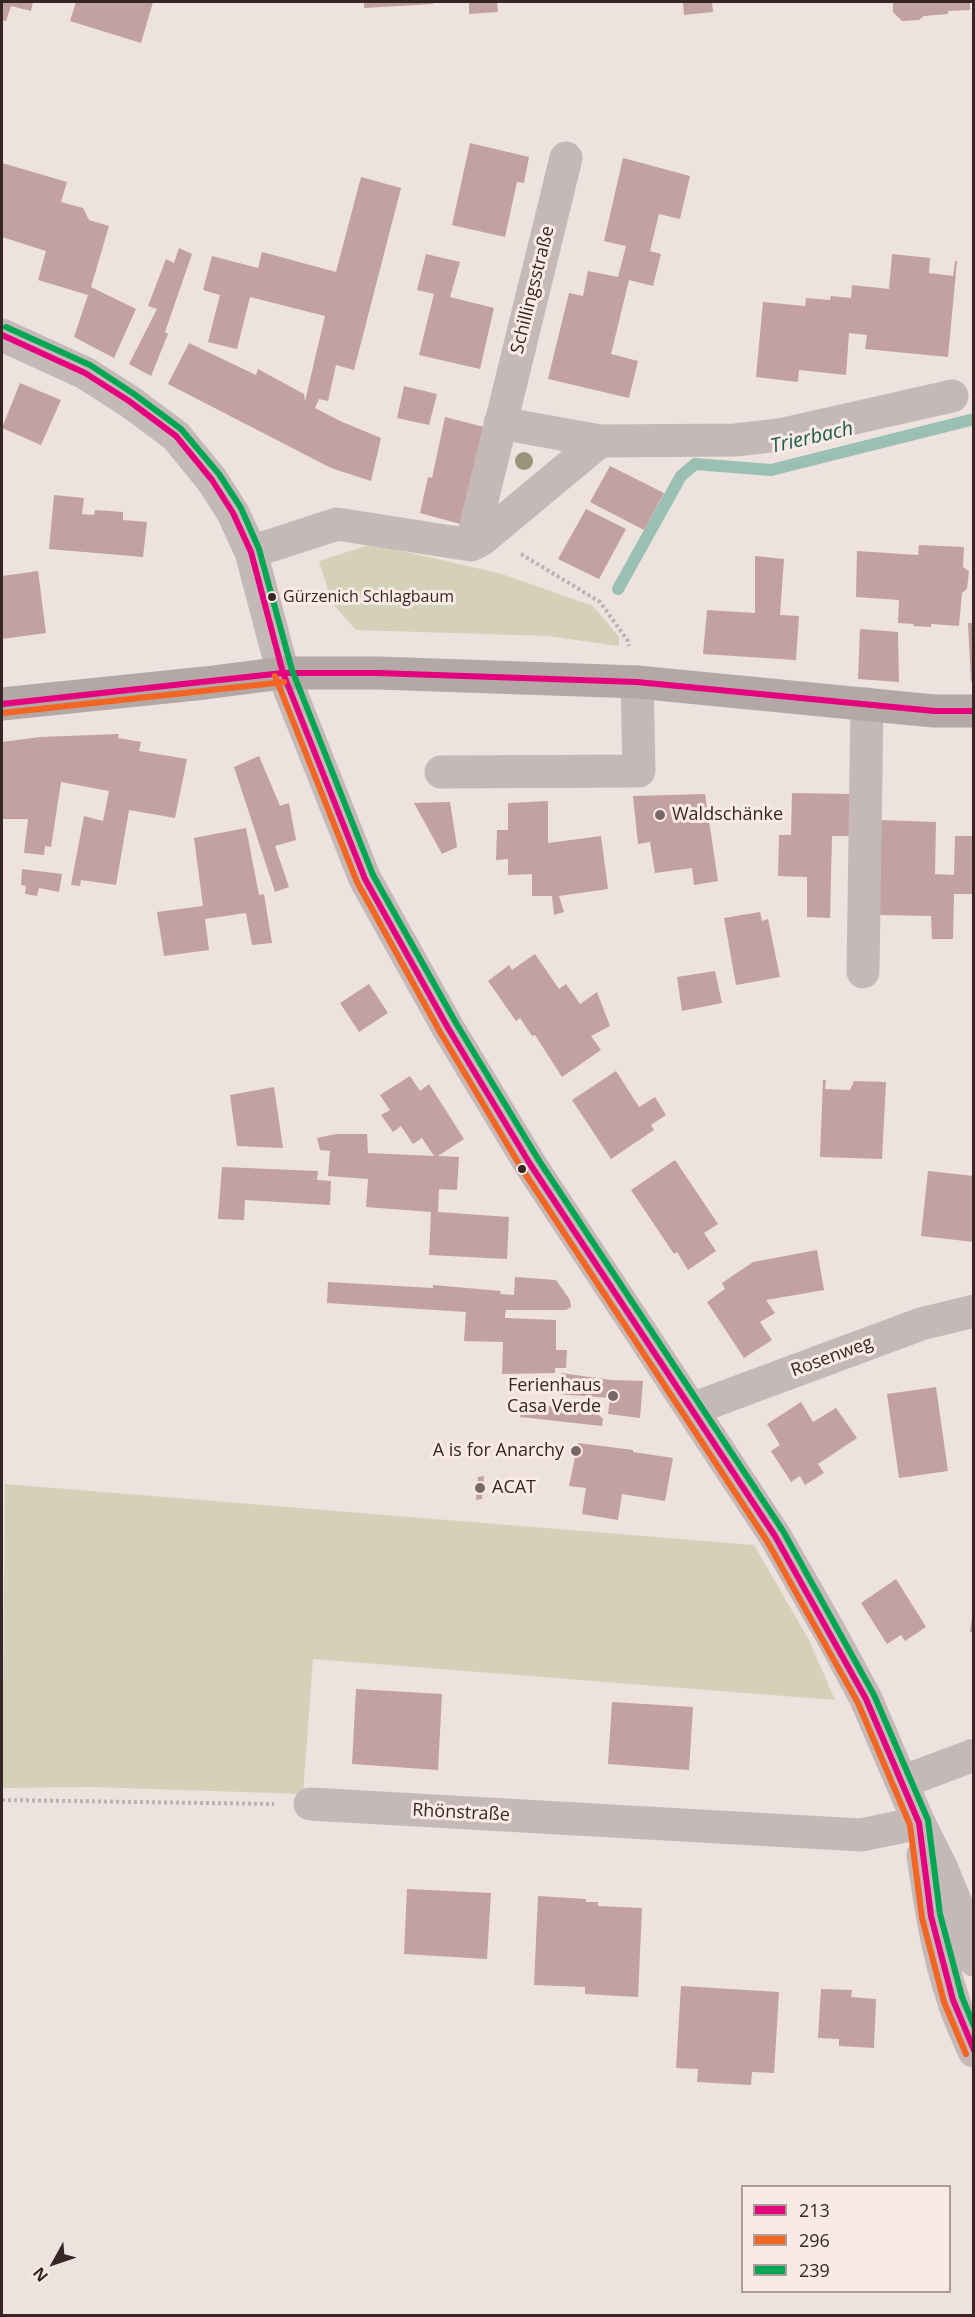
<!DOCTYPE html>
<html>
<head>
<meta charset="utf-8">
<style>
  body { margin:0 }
  #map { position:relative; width:975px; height:2317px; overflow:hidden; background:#ede2de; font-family:"Open Sans",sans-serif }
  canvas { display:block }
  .frame { position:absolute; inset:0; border:3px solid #362626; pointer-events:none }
  .legend { position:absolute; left:741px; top:2185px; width:210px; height:108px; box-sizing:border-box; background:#faeae5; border:2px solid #ac9c99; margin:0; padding:8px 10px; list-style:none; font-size:18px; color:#362626 }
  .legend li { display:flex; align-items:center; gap:12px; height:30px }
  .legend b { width:30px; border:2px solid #ac9c99 }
  .north { position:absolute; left:24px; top:2233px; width:60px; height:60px; -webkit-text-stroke:4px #faeae5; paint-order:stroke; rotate:230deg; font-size:16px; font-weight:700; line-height:24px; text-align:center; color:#362626 }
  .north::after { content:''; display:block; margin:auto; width:21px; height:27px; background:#362626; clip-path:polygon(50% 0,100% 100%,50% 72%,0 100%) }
</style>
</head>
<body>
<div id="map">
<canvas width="975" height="2317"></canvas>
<div class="frame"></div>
<ul class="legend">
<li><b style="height:8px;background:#e5007d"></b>213</li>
<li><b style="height:8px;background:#f26522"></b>296</li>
<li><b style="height:8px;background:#00a651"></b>239</li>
</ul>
<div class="north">N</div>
</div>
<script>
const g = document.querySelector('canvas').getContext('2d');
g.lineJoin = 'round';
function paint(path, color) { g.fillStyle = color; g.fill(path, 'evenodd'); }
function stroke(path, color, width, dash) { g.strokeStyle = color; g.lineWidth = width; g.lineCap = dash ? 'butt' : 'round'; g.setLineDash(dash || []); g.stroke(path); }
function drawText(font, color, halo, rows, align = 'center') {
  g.font = font + ' "Open Sans",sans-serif'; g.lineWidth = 6; g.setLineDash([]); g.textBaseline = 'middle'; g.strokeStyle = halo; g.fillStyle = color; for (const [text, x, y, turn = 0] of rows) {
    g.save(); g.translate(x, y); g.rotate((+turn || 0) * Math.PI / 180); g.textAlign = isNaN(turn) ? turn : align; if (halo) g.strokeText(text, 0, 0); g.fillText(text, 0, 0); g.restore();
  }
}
const green = new Path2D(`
  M372,544L502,574L593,606L619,637V646L548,636L356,630L332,603L319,561Z
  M5,1484L754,1545L809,1640L835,1700L313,1659L303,1794L93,1787L2,1788Z`);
const stream = new Path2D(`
  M618,589L681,476L695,464L771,470L974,419`);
const building = new Path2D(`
  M2,2H33L31,11L11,6L6,21L2,20Z
  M76,2H153L141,43L70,21Z
  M364,2H433V4L364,8Z
  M469,2H497L498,12L469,14Z
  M683,2H712L713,12L684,15Z
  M893,2H970V10L948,11V14L924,16L919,20L902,21L893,12Z
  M470,143L529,157L524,183L517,182L505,237L452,225Z
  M623,158L690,176L680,219L659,214L650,251L661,254L653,286L629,280L611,354L638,361L629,398L548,379L569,293L583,296L588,271L618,277L626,246L604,241Z
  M2,163L67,182L61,202L83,208L89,220L109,226L91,287L136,309L114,358L74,337L88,295L38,280L46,251L2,237Z
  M361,177L401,188L354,370L336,365L328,401L319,399L315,408L340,421L381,438L371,481L331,468L168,384L189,343L256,375L258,369L304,394L305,401L325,316L250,297L237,349L208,342L220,295L203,290L212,256L258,268L262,252L336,272Z
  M179,248L192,254L165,332L168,334L151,376L129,364L157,309L148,306L166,259L174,263Z
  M426,254L460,262L450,297L494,308L480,369L419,355L434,294L417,290Z
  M892,254L930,258L929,273L953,276L955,261H957L948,357L865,349L867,335L849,333L846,375L799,370L798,382L756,377L763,302L805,306L806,298L830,300L831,296L851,298L852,285L889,289Z
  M20,383L61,400L41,445L2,428Z
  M404,386L437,394L429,425L397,418Z
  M445,417L484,427L464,525L420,513L428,477L432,478Z
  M610,466L664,493L644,530L590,502Z
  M54,495L84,498L82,514L94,515L95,510L123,512V520L147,522L143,557L49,549Z
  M586,509L626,529L599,579L558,559Z
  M919,545L964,547L963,567L969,571L967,589L962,593L959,626L931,624V627L913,626L914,624L898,623L899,600L856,597L857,551L918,555Z
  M755,556L784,559L780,615L799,616L796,660L703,654L707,610L755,613Z
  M38,571L46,633L2,639V576Z
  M968,623H974V682H971Z
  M860,629L898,632L899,682L858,679Z
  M119,734L118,738L141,742L139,751L187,759L175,818L129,810L116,885L81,880L80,886L71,885L84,816L103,821L109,791L61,782L51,847L45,846L44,855L24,853L28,819H2V742L40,737Z
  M259,756L280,806L289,803L296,840L275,846L289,887L275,892L234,767Z
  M792,793L851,794L850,836H832L830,918L807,917V877L778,876L779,835H791Z
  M705,794L718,881L694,885L692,868L655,873L650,842L638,844L633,796Z
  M548,801V843L601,836L608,889L559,896L564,912L554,915L552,896H532V874L508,875V859L496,860L497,830H508V803Z
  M450,802L457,847L442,854L414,803Z
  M880,820L936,822L935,874L954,875L955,836H974L972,894H954L953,939H932L931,916L877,915Z
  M246,828L259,895L264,894L272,943L252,945L246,913L205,919L209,950L164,956L157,912L203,906L194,838Z
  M22,869L62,874L59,892L39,888L37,896L25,894L26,886L21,885Z
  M760,912L762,921L768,919L780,977L736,985L724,918Z
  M535,954L559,989L566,984L580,1004L597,992L610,1026L591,1036L601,1050L562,1077L535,1035L532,1036L520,1018L516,1021L488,981L509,965L512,970Z
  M715,971L722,1003L682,1011L677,977Z
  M369,984L388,1013L359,1032L340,1003Z
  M616,1071L639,1107L655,1097L666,1115L651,1125L654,1130L611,1159L572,1100Z
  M410,1076L420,1091L429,1084L464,1139L438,1156L459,1157L457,1190L439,1189L438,1212L509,1217L507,1259L429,1255L431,1212L366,1207L368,1179L328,1176L330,1151L320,1150L317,1138L336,1134H367L368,1153L434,1156L422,1138L413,1144L401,1126L393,1132L381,1115L390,1110L380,1095Z
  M823,1080H826L825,1089L850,1090L854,1081L886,1082L882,1159L820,1157Z
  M274,1087L283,1148L237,1146L230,1095Z
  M675,1160L718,1224L704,1233L716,1251L688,1270L677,1252L674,1254L631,1190Z
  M222,1167L318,1171L317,1180L331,1181L330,1205L245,1200L244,1220L218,1219Z
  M928,1171L974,1176V1242L921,1236Z
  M817,1250L824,1290L766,1300L775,1313L760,1322L772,1340L744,1358L707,1302L725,1289L722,1283L753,1262Z
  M515,1277L556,1280L570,1300L571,1307L566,1310H506L505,1315V1318L556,1320V1350H567L566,1368H555V1373L502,1374L503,1342L464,1341L466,1312L327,1303L328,1282L433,1288V1285L501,1291L500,1294L514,1295Z
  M561,1373L611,1380L643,1381L640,1418L608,1414L610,1398L558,1394Z
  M936,1387L948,1471L899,1478L887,1394Z
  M801,1402L813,1422L836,1408L857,1438L818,1464L824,1473L805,1485L800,1476L791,1482L771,1451L780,1445L767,1424Z
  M524,1404L594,1410L603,1419L602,1426L520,1417Z
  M578,1443L633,1450V1452L673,1458L665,1501L622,1494L618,1520L582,1514L586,1488L569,1486Z
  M484,1476L482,1499L476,1500L478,1477Z
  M896,1579L926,1627L905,1641L901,1635L887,1644L861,1603Z
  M972,1618H974V1633L970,1632Z
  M356,1689L442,1694L438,1770L352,1764Z
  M612,1702L693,1707L689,1770L608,1764Z
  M407,1889L491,1893L487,1959L404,1954Z
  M538,1896L586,1899V1902H598V1906L642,1908L638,1997L585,1994V1987L534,1985Z
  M681,1986L779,1992L774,2073L752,2072L751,2085L697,2082L698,2069L676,2068Z
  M821,1989L852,1990L851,1997L876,1999L874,2048L839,2046V2039L818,2038Z`);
const path = new Path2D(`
  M521,554L600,602L628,641L629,646
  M2,1800L274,1804`);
const minor = new Path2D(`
  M2,335L85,373L129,401L176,436L212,480L233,513L251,552L283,673L365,879L448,1028L530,1164L775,1536L831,1634L866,1699L919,1823L942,1869L966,1928L974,1960
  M600,441L735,440L779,435L952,396
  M471,545L481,540L600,441L500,423
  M251,552L337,524L471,545L566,158
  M441,772L639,771L637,682
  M863,972L867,704
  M692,1409L921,1324L974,1311
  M902,1782L974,1755
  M310,1804L861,1835L919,1823
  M923,1855C930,1904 937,1952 953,1999C958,2017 967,2034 974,2051`);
const major = new Path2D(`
  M2,704L205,683L283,673H378L637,682L934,711H974`);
const bus1 = new Path2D(`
  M2,335L85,373L129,401L176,436L212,480L233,513L251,552L283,673L365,879L448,1028L530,1164L775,1536L866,1699L919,1823L931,1916L953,2000L974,2050
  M2,704L283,673H378L637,682L934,711H974`);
const bus2 = new Path2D(`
  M275,676L357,882L440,1032L522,1169L767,1541L858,1703L910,1825L922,1918L944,2002L966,2054
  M3,713L284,682`);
const bus3 = new Path2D(`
  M6,327L90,365L134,394L181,429L219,474L241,508L259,549L292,670L373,875L456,1023L538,1159L783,1531L874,1695L928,1820L940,1914L962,1997L974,2026`);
const trees = [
  [524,461]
];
const markers = [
  [272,597,5,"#362626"],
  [660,815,6,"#766866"],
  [522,1169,5,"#362626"],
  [613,1396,6,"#766866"],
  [576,1451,6,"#766866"],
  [480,1488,6,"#766866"]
];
const busNames = [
  ["Gürzenich Schlagbaum",283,597]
];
const streetNames = [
  ["Schillingsstraße",533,290,-76],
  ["Rosenweg",832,1357,-20],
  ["Rhönstraße",461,1813,3]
];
const poiNames = [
  ["Waldschänke",672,815],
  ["Ferienhaus",601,1386,"right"],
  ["Casa Verde",601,1407,"right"],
  ["A is for Anarchy",564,1451,"right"],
  ["ACAT",492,1488]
];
const waterNames = [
  ["Trierbach",812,438,-13]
];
paint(green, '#d5d1b8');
stroke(stream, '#9ac0b3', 12);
paint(building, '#c2a1a1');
stroke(path, '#beb2b0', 4, [3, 3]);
stroke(minor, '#c5b9b8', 33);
stroke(major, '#b4a8a7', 33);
stroke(bus1, '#e5007d', 6);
stroke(bus2, '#f26522', 6);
stroke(bus3, '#00a651', 6);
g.fillStyle = '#99957a';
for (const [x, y] of trees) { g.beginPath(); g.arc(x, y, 9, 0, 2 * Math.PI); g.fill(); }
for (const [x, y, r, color] of markers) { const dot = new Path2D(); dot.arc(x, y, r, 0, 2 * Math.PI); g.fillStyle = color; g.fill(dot); stroke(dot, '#faeae5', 2); }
drawText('16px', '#362626', '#faeae5', busNames, 'left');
drawText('18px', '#362626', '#faeae5', streetNames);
drawText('18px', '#362626', '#faeae5', poiNames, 'left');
drawText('italic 20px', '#195a4a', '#faeae5', waterNames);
</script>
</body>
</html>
